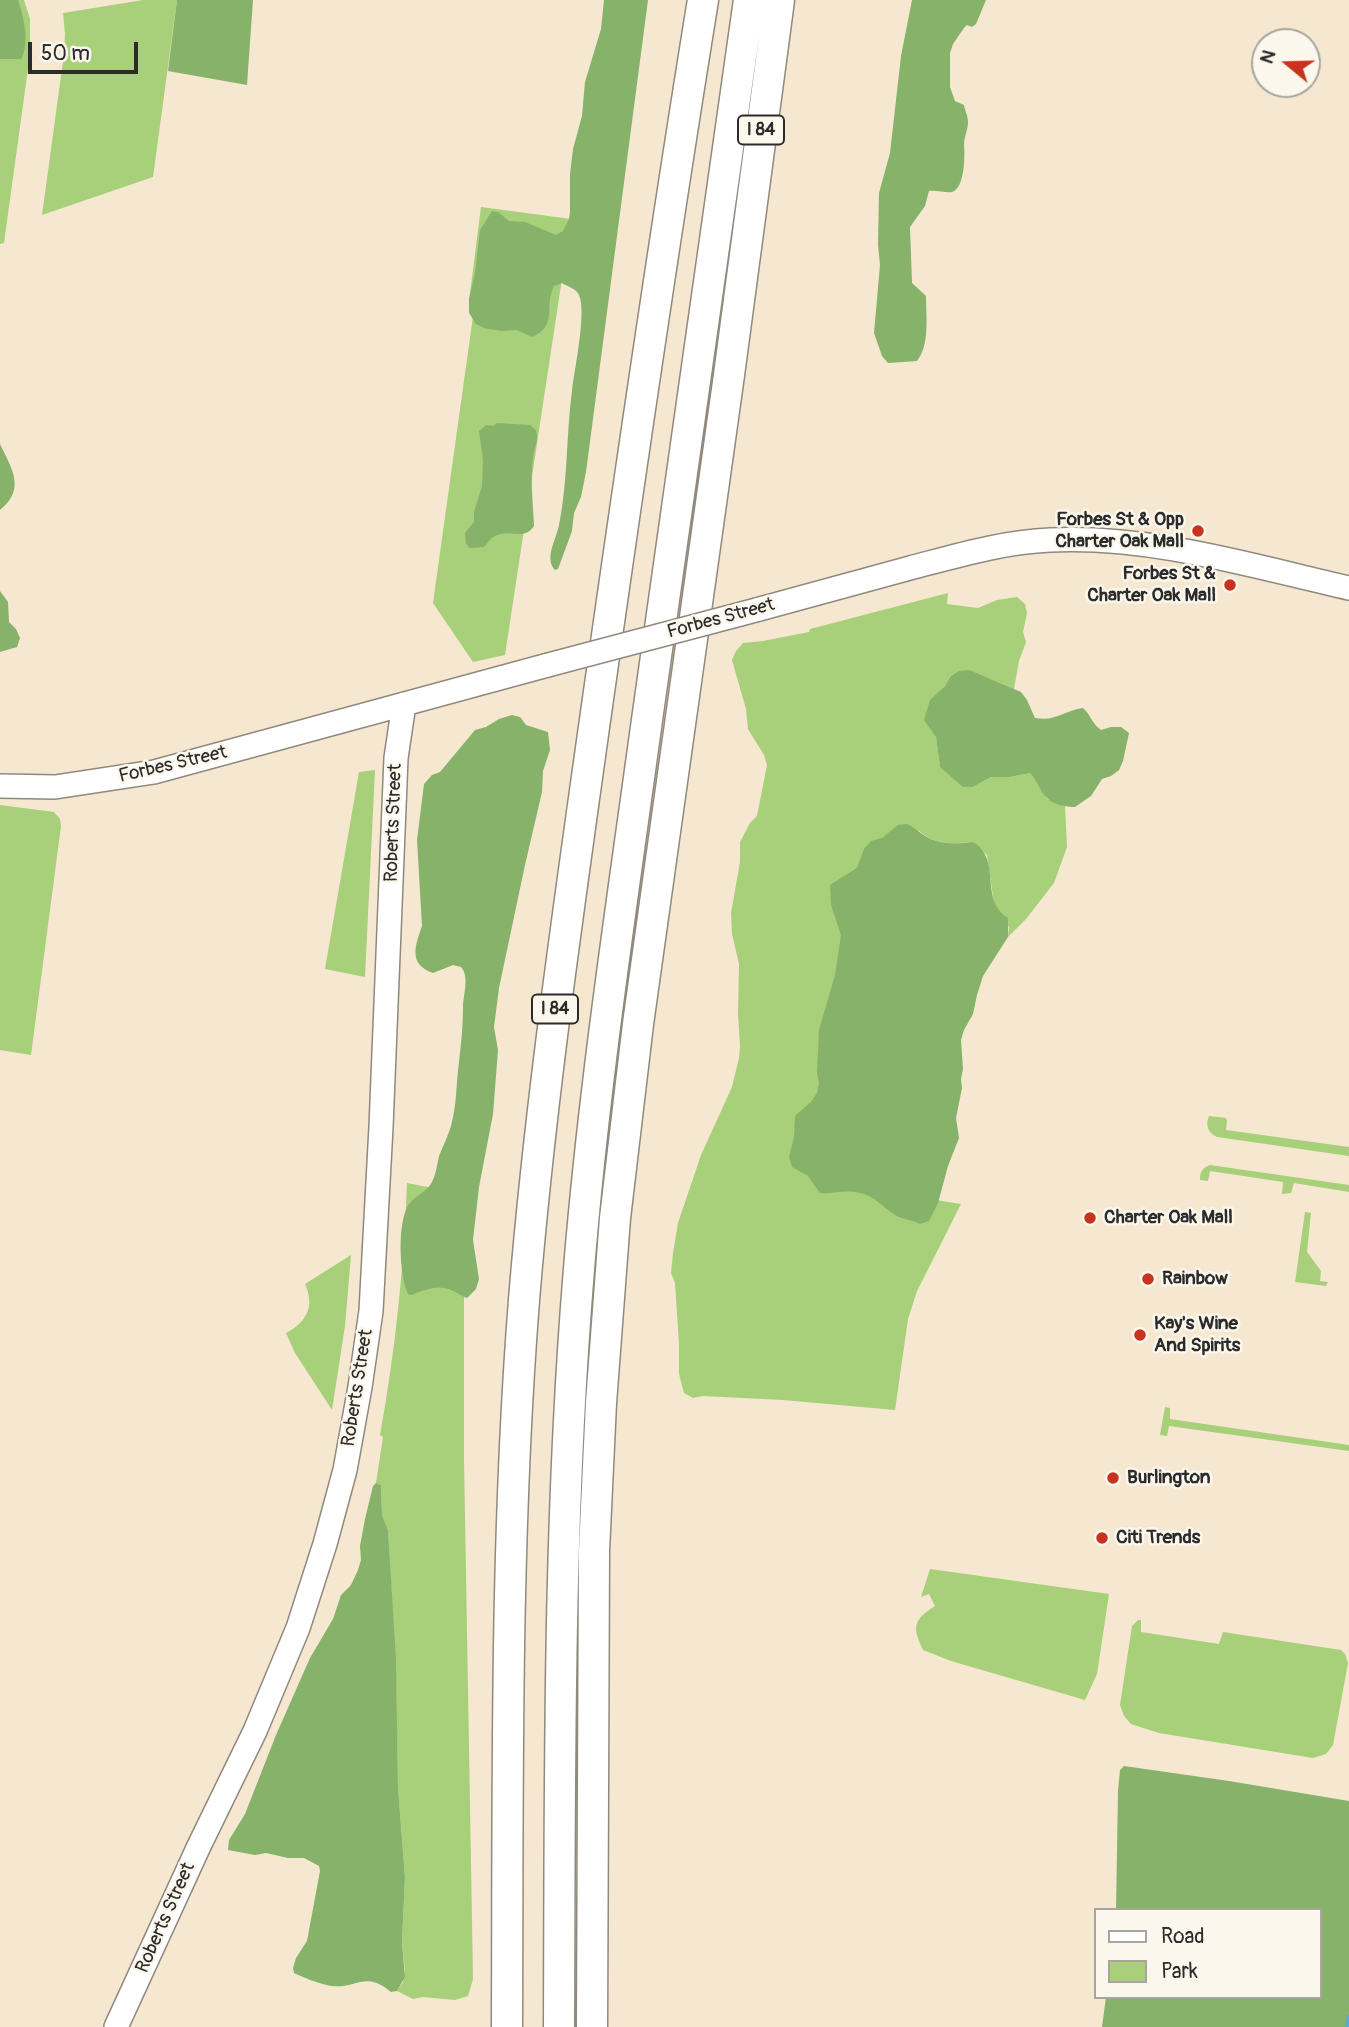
<!DOCTYPE html>
<html>
<head>
<meta charset="utf-8">
<style>
  body { margin:0 }
  #map { position:relative; width:1349px; height:2027px; overflow:hidden; background:#f6e7d0; font-family:Pangolin,sans-serif }
  canvas { display:block }
  .legend { position:absolute; left:1094px; top:1908px; width:228px; height:91px; box-sizing:border-box; background:#fbf7ec; border:2px solid #a8a59f; margin:0; padding:9px 12px; list-style:none; font-size:21px; color:#2b2b2b }
  .legend li { display:flex; align-items:center; gap:14px; height:35px }
  .legend b { width:35px; border:2px solid #a8a59f }
  .north { position:absolute; left:1251px; top:28px; width:70px; height:70px; box-sizing:border-box; background:#fbf7ec; border:2px solid #a8a59f; border-radius:50%; rotate:289deg; font-size:19px; font-weight:700; line-height:28px; text-align:center; color:#2b2b2b }
  .north::after { content:''; display:block; margin:auto; width:24px; height:32px; background:#c8321e; clip-path:polygon(50% 0,100% 100%,50% 72%,0 100%) }
  .scale { position:absolute; left:28px; top:42px; width:110px; height:32px; box-sizing:border-box; border:4px solid #2b2b2b; border-top:0; padding-left:9px; font-size:21px; line-height:24px; white-space:nowrap; color:#2b2b2b; -webkit-text-stroke:5px #fbf7ec; paint-order:stroke }
</style>
</head>
<body>
<div id="map">
<canvas width="1349" height="2027"></canvas>
<ul class="legend">
<li><b style="height:9px;background:#fff"></b>Road</li>
<li><b style="height:19px;background:#a8cf79"></b>Park</li>
</ul>
<div class="north">N</div>
<div class="scale">50 m</div>
</div>
<script>
const g = document.querySelector('canvas').getContext('2d');
g.lineJoin = 'round';
function paint(path, color) { g.fillStyle = color; g.fill(path, 'evenodd'); }
function stroke(path, color, width, dash) { g.strokeStyle = color; g.lineWidth = width; g.lineCap = dash ? 'butt' : 'round'; g.setLineDash(dash || []); g.stroke(path); }
function drawText(font, color, halo, rows, align = 'center') {
  g.font = font + ' Pangolin,sans-serif'; g.lineWidth = 5; g.setLineDash([]); g.textBaseline = 'middle'; g.strokeStyle = halo; g.fillStyle = color; for (const [text, x, y, turn = 0] of rows) {
    g.save(); g.translate(x, y); g.rotate((+turn || 0) * Math.PI / 180); g.textAlign = isNaN(turn) ? turn : align; if (halo) g.strokeText(text, 0, 0); g.fillText(text, 0, 0); g.restore();
  }
}
const green = new Path2D(`
  M0,0H24L30,19V54L4,243L0,244Z
  M143,0H177L153,177L42,215L64,54L65,34L63,13Z
  M481,207L571,219L505,655L473,662L433,603L475,302L469,301Z
  M948,593L947,604L978,608L997,600L1017,597L1025,604L1027,613L1023,632L1026,642L1019,661L1014,689L970,670L950,677L945,686L934,697L936,737L940,767L973,787L991,777H1010L1030,773L1037,781L1047,799L1065,806L1067,847L1054,883L1026,919L1008,937L1009,927L994,903L987,855L973,842C954,844 933,845 918,830L872,1190L961,1204L917,1291L908,1319L895,1410L783,1400L703,1396L693,1398L684,1393L679,1374V1344L675,1283L671,1273L673,1253L678,1223L701,1155L732,1087L739,1058L740,1046L738,1014L739,964L732,934L731,913L740,862V842L750,823L757,816L767,765L764,755L748,729L746,709L732,660L736,651L743,643L763,641L809,632L810,629Z
  M375,770L365,977L325,969L359,772Z
  M0,805L54,812L60,819L61,826L31,1055L0,1050Z
  M1209,1116L1226,1118L1227,1121L1226,1130L1349,1147V1156L1217,1137C1208,1133 1205,1125 1209,1116Z
  M1210,1165L1349,1185V1192L1294,1183L1291,1193L1282,1194L1283,1182L1210,1171L1208,1181L1200,1180C1200,1172 1202,1168 1210,1165Z
  M407,1183L464,1194V1459L473,1979L468,1996L455,2000L423,1997L413,1999L397,1991L403,1982L405,1971L402,1943L405,1877L398,1788L396,1678L388,1530L382,1517L381,1485L376,1483L383,1437L380,1435C395,1352 404,1268 407,1183Z
  M1305,1212L1311,1213L1307,1252L1321,1271L1320,1281L1328,1282L1326,1286L1295,1282Z
  M351,1255L345,1326L332,1410L295,1353L286,1333C307,1322 315,1306 305,1284Z
  M1165,1407L1170,1408V1419L1349,1445V1451L1169,1426L1167,1436L1160,1435Z
  M930,1569L1109,1594L1097,1674L1085,1700L951,1661L923,1650C912,1627 913,1620 935,1606L929,1594L921,1597Z
  M1138,1620H1141V1632L1219,1644L1223,1632L1341,1650L1345,1654L1348,1663L1333,1745L1326,1754L1313,1758L1159,1733L1131,1724L1124,1716L1120,1705L1132,1626Z`);
const forest = new Path2D(`
  M0,0H18C24,18 30,43 21,59H0Z
  M177,0H253L247,85L168,71Z
  M604,0H648L586,472L581,497L574,513L572,531L558,569L555,570C544,558 556,540 559,525C568,481 566,436 572,391C574,371 587,312 579,295C576,288 568,287 562,283L554,286C543,307 559,325 532,337L517,330L501,331L484,328L476,324L469,313V299L475,273L480,230L492,211L498,212L509,221L525,222L556,235L563,231L569,219L570,212V174L573,149L582,116L585,82L601,29Z
  M912,0H986L976,24L972,27L967,25L964,28L953,44L950,53V87L955,101L964,105C965,111 968,116 968,122C968,129 964,137 964,145C965,155 965,188 952,192C947,193 936,190 929,191L925,206L910,227L912,283L926,296C926,316 930,345 917,361L888,363L882,356L874,333L880,265L878,245L879,193L890,153L901,56Z
  M497,423L530,425L536,430C539,443 534,446 533,458C530,480 533,504 534,526C524,541 511,529 497,535C491,537 488,543 484,547L470,548L466,544L465,533L474,522V512L482,486L483,460L479,431L486,425L493,426Z
  M0,444C12,469 26,489 0,510Z
  M0,591L8,602L9,622L16,629L20,638L17,647L0,652Z
  M970,670L1021,692L1027,700L1035,718C1056,722 1065,710 1083,708C1091,715 1092,724 1101,730L1111,727H1121L1129,733L1123,761L1119,770L1111,776L1102,779L1091,796L1075,807C1067,807 1053,805 1047,798C1040,792 1038,781 1030,773L1010,777H991L973,787H963L940,767L936,737L924,720L930,700L945,686L950,677L959,671Z
  M512,715L520,717L526,725L548,732L550,750L543,771L542,792L525,865L499,988L494,1027L498,1050L493,1114L479,1187L473,1240L479,1279L476,1289L467,1298C461,1296 457,1292 451,1290C437,1284 425,1290 411,1295L408,1294C399,1275 397,1221 409,1204C416,1195 426,1193 432,1182C436,1174 437,1165 439,1156C443,1146 448,1136 451,1126C457,1104 456,1084 459,1062C461,1044 463,1026 463,1008C463,995 470,977 461,967L453,965L433,973C408,964 415,946 422,926L417,840L424,784L432,775L440,772L475,730L486,727L499,719Z
  M907,824C913,827 917,830 922,834C937,845 956,844 973,842C1003,860 978,899 1008,918V937L983,976L977,995L973,1014L964,1030L961,1040L963,1069L961,1079L962,1088L956,1118L959,1138L948,1166L938,1203L929,1221L920,1224C913,1220 906,1220 899,1217C884,1210 878,1197 860,1193C846,1189 834,1194 820,1193L808,1176L792,1167L789,1157L794,1137L795,1116L811,1102L817,1093L819,1083L817,1073L819,1030L835,975L841,935L831,905L830,885L857,868L864,849L871,841L882,838L898,825Z
  M376,1483L381,1485L382,1516L388,1530L396,1660L398,1788L405,1877L402,1943L405,1977L397,1991L391,1992C365,1970 357,1989 332,1986C322,1985 302,1977 294,1973L293,1968L296,1958L307,1941L320,1871L319,1866L304,1858H288L266,1853L255,1855L228,1850L229,1840L245,1814L276,1735L310,1658L333,1619L341,1595L351,1585L358,1570L361,1560L360,1546L365,1519L373,1486Z
  M1124,1766L1229,1781L1349,1801V2027H1102L1106,1997H1319V1910H1116L1118,1791L1120,1770Z`);
const stream = new Path2D(`
  M1347,2027L1349,2017`);
const secondary = new Path2D(`
  M756,610C807,596 858,582 910,568C956,556 1002,542 1050,540C1151,535 1252,566 1349,588
  M0,786L55,787L154,772L548,665
  M116,2027L199,1846L255,1731L298,1628L325,1544L345,1470L360,1387L371,1311L381,1127L396,758L404,704`);
const highway = new Path2D(`
  M507,2027C508,1785 505,1541 524,1300C540,1105 568,913 595,720C629,480 664,240 703,0
  M559,2027C560,1774 558,1522 579,1269C594,1085 622,903 647,720C681,480 715,240 749,0
  M592,2027L594,1551L601,1403L615,1218L638,1024L729,375L779,0`);
const secondaryBridge = new Path2D(`
  M548,665L756,610`);
const markers = [
  [1198,531,7,"#c8321e"],
  [1230,585,7,"#c8321e"],
  [1090,1218,7,"#c8321e"],
  [1148,1279,7,"#c8321e"],
  [1140,1335,7,"#c8321e"],
  [1113,1478,7,"#c8321e"],
  [1102,1538,7,"#c8321e"]
];
const shields = [
  [761,130,46],
  [555,1009,46]
];
const shieldNames = [
  ["I 84",761,130],
  ["I 84",555,1009]
];
const poiNames = [
  ["Forbes St & Opp",1184,520,"right"],
  ["Charter Oak Mall",1184,542,"right"],
  ["Forbes St &",1216,574,"right"],
  ["Charter Oak Mall",1216,596,"right"],
  ["Charter Oak Mall",1104,1218],
  ["Rainbow",1162,1279],
  ["Kay's Wine",1154,1324],
  ["And Spirits",1154,1346],
  ["Burlington",1127,1478],
  ["Citi Trends",1116,1538]
];
const streetNames = [
  ["Forbes Street",721,619,-15],
  ["Forbes Street",173,765,-13],
  ["Roberts Street",394,823,-88],
  ["Roberts Street",358,1388,-81],
  ["Roberts Street",166,1918,-66]
];
paint(green, '#a8cf79');
paint(forest, '#86b269');
stroke(stream, '#56abd2', 4.5);
stroke(secondary, '#90897e', 26);
stroke(highway, '#90897e', 33);
stroke(secondary, '#fff', 23);
stroke(highway, '#fff', 30);
stroke(secondaryBridge, '#90897e', 26, []);
stroke(secondaryBridge, '#fff', 23);
for (const [x, y, r, color] of markers) { const dot = new Path2D(); dot.arc(x, y, r, 0, 2 * Math.PI); g.fillStyle = color; g.fill(dot); stroke(dot, '#fbf7ec', 2.5); }
for (const [x, y, w] of shields) { const box = new Path2D(); box.roundRect(x - w / 2, y - 14.5, w, 29, 5); g.fillStyle = '#fbf7ec'; g.fill(box); stroke(box, '#2b2b2b', 2); }
drawText('bold 18px', '#2b2b2b', null, shieldNames);
drawText('bold 19px', '#2b2b2b', '#fbf7ec', poiNames, 'left');
drawText('19px', '#2b2b2b', '#fbf7ec', streetNames);
</script>
</body>
</html>
